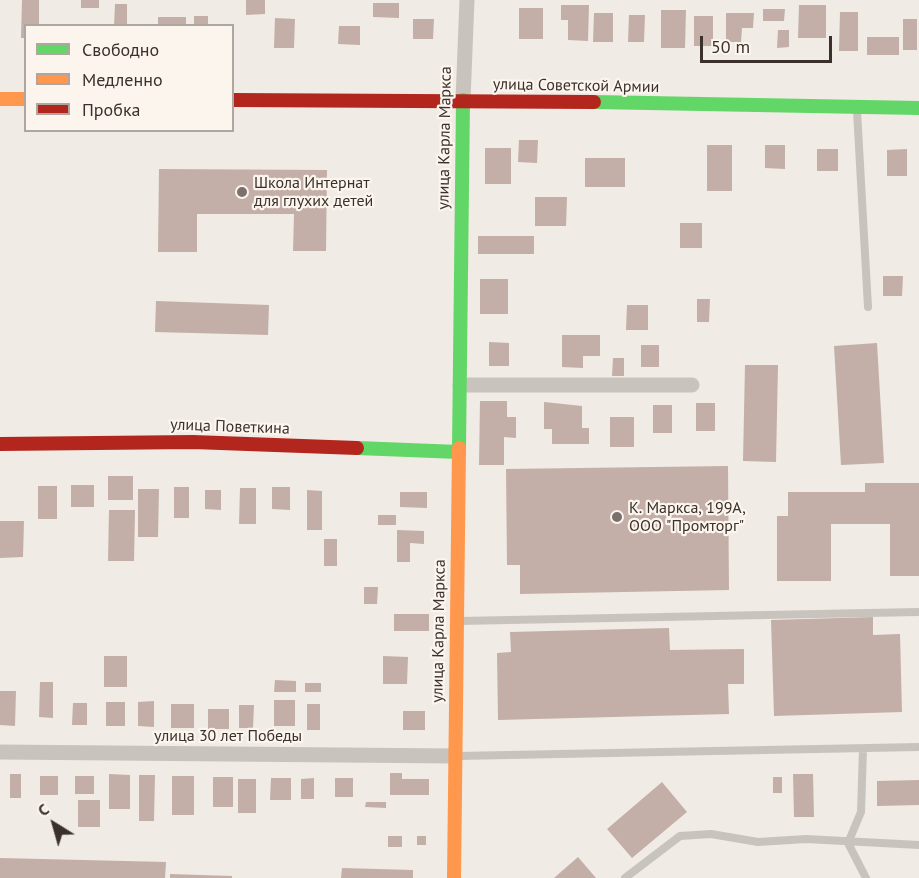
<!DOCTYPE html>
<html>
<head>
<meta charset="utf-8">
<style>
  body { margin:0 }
  #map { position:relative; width:919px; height:878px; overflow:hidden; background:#f0ebe5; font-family:"PT Sans",sans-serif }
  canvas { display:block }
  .legend { position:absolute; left:24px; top:24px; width:210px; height:108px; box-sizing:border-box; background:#fbf5ee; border:2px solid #aea6a0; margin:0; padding:8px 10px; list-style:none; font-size:18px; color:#3b302b }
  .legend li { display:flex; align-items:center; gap:12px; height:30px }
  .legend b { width:30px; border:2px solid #aea6a0 }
  .north { position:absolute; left:24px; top:794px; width:60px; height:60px; -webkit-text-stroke:4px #fbf5ee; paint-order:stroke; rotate:323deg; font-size:16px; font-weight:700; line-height:24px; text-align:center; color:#3b302b }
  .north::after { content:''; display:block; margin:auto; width:21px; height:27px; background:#3b302b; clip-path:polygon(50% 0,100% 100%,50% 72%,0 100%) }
  .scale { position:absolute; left:700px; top:36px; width:132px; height:27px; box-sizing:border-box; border:3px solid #3b302b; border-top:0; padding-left:8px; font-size:18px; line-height:21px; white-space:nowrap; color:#3b302b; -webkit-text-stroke:4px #fbf5ee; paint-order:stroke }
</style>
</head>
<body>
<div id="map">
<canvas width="919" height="878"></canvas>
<ul class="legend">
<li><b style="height:8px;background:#63d668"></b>Свободно</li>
<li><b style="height:8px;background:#ff974d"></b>Медленно</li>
<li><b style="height:8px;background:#b3261e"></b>Пробка</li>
</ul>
<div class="north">С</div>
<div class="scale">50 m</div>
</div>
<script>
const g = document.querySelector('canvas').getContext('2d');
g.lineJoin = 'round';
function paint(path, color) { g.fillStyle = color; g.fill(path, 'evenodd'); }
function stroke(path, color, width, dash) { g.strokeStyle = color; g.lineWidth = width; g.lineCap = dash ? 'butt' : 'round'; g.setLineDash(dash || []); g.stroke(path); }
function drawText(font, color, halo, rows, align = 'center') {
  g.font = font + ' "PT Sans",sans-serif'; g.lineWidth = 4.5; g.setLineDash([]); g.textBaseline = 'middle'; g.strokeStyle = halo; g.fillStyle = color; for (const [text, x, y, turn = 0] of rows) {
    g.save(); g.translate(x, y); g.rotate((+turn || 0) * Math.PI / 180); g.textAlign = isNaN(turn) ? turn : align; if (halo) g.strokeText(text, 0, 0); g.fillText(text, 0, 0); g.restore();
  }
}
const building = new Path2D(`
  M22,0H39V26H26V38H21Z
  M81,0H99V8H81Z
  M246,0H265V14L246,15Z
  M373,3H399V18L373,17Z
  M115,4H127V26H114Z
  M561,5H589L588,41L568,40V20H561Z
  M799,5H826V38H798Z
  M519,8H543V39H519Z
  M763,9H785L784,21H763Z
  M661,10H686L685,48H661Z
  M840,12H858V51H839Z
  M594,13H613V42H593Z
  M726,13H754L753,28H742L741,42H726Z
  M629,15H645L644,42H628Z
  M194,16H208V26H194Z
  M694,16H713V46H694Z
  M158,17H186V26H158Z
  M275,18L295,19L294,48H274Z
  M413,19H434L433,39H413Z
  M903,19H917V50H903Z
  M339,26H360V45L338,44Z
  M778,30H789V47L777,48Z
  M867,37H899V55H867Z
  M519,140H538L537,163L518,162Z
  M707,145H732V191H707Z
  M765,145H785V169L765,168Z
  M485,148H511V184H485Z
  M817,149H838V171H817Z
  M907,149V176H887V150Z
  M585,158H625V187H585Z
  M159,169L327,170L326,251H293L294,214H197V252H158Z
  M535,197H567L566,226H535Z
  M680,223H702V248H680Z
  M478,236H534V254H478Z
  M883,276H903L902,296H883Z
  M480,279H508V314H480Z
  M697,299H710L709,322H697Z
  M156,301L269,305L268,335L155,332Z
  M627,305H648V330H626Z
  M562,335H600V356H583V368L562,367Z
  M489,342L509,343V366H489Z
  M877,343L884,463L841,465L834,346Z
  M641,345H659V367H641Z
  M613,358H624V376H612Z
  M745,365H778L776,462L743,461Z
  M480,401H507V417H516V438L504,437V465H479Z
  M544,402L582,406V428H589V444H552V429H544Z
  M696,403H715V431H696Z
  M653,405H672V433H653Z
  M610,417H634V447H610Z
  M728,466L729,590L520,594V565H507L506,469Z
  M108,476H133V500H108Z
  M865,483H919V576H890V524H831V581H777V516H788V492H865Z
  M71,485H94V507H71Z
  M38,486H57V519H38Z
  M174,487H189V518H174Z
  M272,487H290V510L272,509Z
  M240,488H256V524H239Z
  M138,489H159L158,537H138Z
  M205,490H221V510L205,509Z
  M307,490L322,491V530H307Z
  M400,492H427V508L400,507Z
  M109,510H135L134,561H108Z
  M378,515H396V525H378Z
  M0,521H24L23,557L0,558Z
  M397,530L424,531V544L410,543V562H397Z
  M324,539H337V566H324Z
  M364,587H378L377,604H364Z
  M394,614H429V631H394Z
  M873,617V635L900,634L902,712L774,716L771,620Z
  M669,628L670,650L744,649V684H728L729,714L498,720L497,653L511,652L510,632Z
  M104,656H127V687H104Z
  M383,656L408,657L407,684H383Z
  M275,680L296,681V692H274Z
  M40,682H53V718L39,717Z
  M305,683H321V692H305Z
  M0,691H16L15,726L0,725Z
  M274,700H295V726H274Z
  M154,701V727L138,726V702Z
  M106,702H125V726H106Z
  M73,703H87V725H72Z
  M171,704H194V728H171Z
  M307,704H320V730H307Z
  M239,705H254L253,728H239Z
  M208,709H229V729H208Z
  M403,711H425V730H403Z
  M390,773H402V779H429V795H390Z
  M10,774H21V798H10Z
  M109,774L130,775V809H109Z
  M793,774H813L814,817H794Z
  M139,775H155L154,821H139Z
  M40,776H58V795H40Z
  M75,776H94V794H75Z
  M172,776H194V815H172Z
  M213,777H233V807H213Z
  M773,777H782V793H773Z
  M271,778H291V800H270Z
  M314,778V799H301V779Z
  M335,778H353V797H335Z
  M238,779H256V813H238Z
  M919,780V805L877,806V781Z
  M662,782L687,812L632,858L607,829Z
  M78,800H100V827H78Z
  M366,802H386V808L365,807Z
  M388,836H402V847H388Z
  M417,836H426V845H417Z
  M578,857L596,878H554Z
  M0,858L166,862L165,878H0Z
  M342,868L413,870V878H341Z
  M170,874L232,876V878H170Z`);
const lane = new Path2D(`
  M857,111L868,307
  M459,621L919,612
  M457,756L919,747
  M848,843L861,812L863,749
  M848,843L866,878
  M625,878L680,836L711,834L758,842L806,839L919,845`);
const street = new Path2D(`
  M463,100L467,0
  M460,385H692
  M0,752L455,756`);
const fast = new Path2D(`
  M594,102L919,108
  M357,448L459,452
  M459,448L463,100`);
const slow = new Path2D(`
  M0,99H26
  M454,878L459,448`);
const jam = new Path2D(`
  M232,100L594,102
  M0,444L193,442L357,448`);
const markers = [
  [242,192,6,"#7a716c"],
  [617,517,6,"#7a716c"]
];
const streetNames = [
  ["улица Советской Армии",576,86,1],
  ["улица Карла Маркса",445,138,-89],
  ["улица Поветкина",230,427,2],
  ["улица Карла Маркса",439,631,-89],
  ["улица 30 лет Победы",228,736]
];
const poiNames = [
  ["Школа Интернат",254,183],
  ["для глухих детей",254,201],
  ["К. Маркса, 199А,",629,508],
  ["ООО \"Промторг\"",629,526]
];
paint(building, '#c3afa7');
stroke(lane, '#c9c3be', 8);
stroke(street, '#c9c3be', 15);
stroke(fast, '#63d668', 14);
stroke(slow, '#ff974d', 14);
stroke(jam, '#b3261e', 14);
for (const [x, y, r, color] of markers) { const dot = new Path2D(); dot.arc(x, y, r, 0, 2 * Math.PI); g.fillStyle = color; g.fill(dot); stroke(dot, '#fbf5ee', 2); }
drawText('16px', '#3b302b', '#fbf5ee', streetNames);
drawText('16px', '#3b302b', '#fbf5ee', poiNames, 'left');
</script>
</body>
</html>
